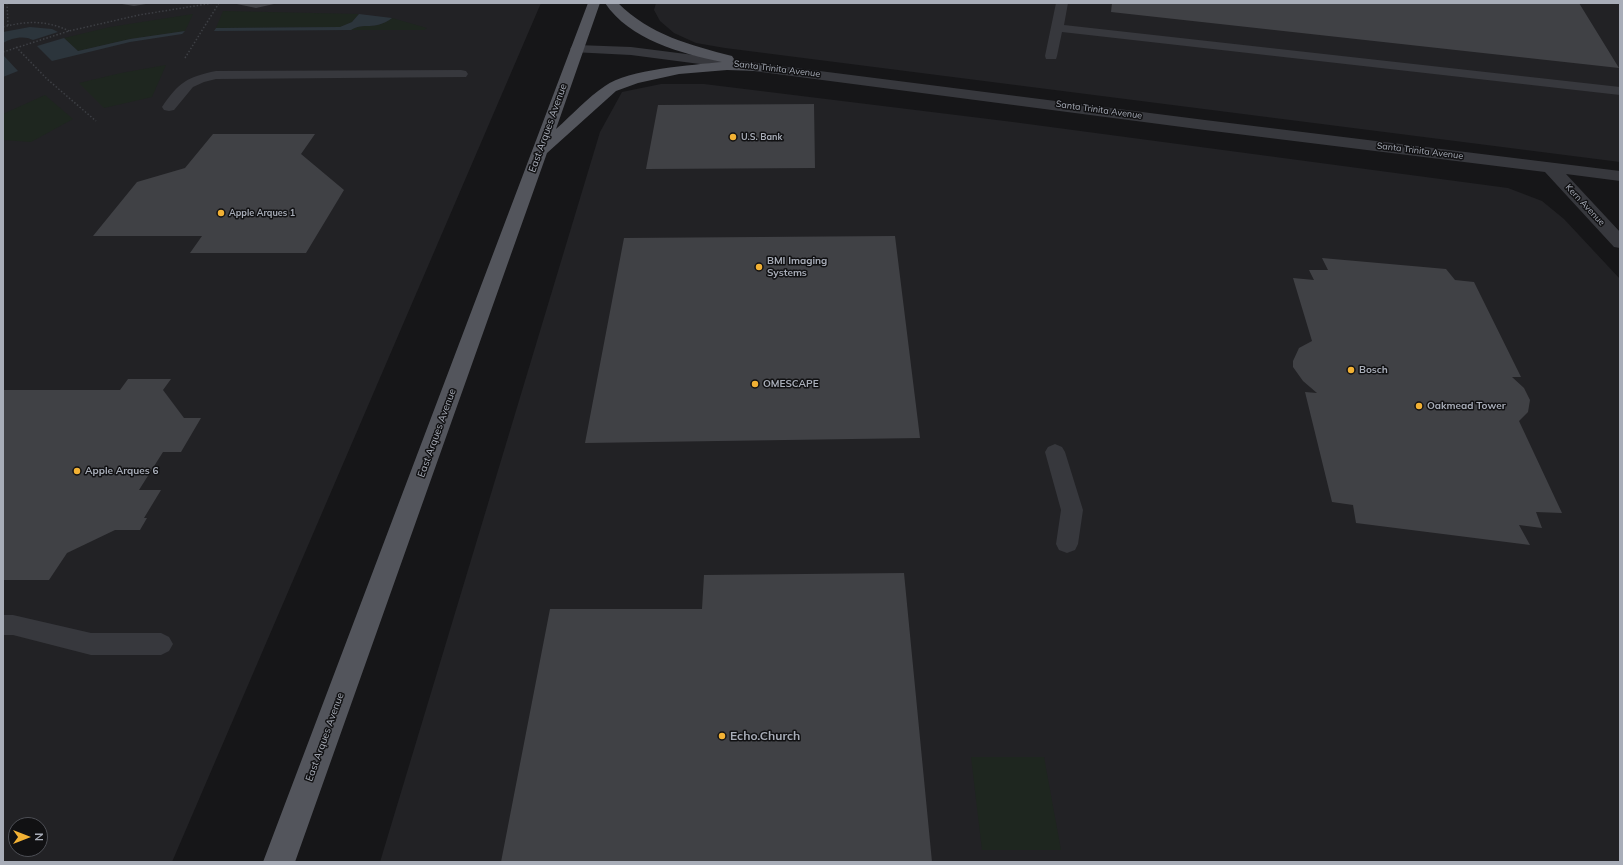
<!DOCTYPE html>
<html>
<head>
<meta charset="utf-8">
<style>
  body { margin:0 }
  #map { position:relative; width:1623px; height:865px; overflow:hidden; background:#161618; font-family:Mulish,sans-serif }
  canvas { display:block }
  .frame { position:absolute; inset:0; border:4px solid #a8adb8; pointer-events:none }
  .north { position:absolute; left:8px; top:817px; width:40px; height:40px; box-sizing:border-box; background:#111113; border:1px solid #4d4f55; border-radius:50%; rotate:90deg; font-size:11px; font-weight:700; line-height:16px; text-align:center; color:#a8adb8 }
  .north::after { content:''; display:block; margin:auto; width:14px; height:18px; background:#f2b134; clip-path:polygon(50% 0,100% 100%,50% 72%,0 100%) }
</style>
</head>
<body>
<div id="map">
<canvas width="1623" height="865"></canvas>
<div class="frame"></div>
<div class="north">N</div>
</div>
<script>
const g = document.querySelector('canvas').getContext('2d');
g.lineJoin = 'round';
function paint(path, color) { g.fillStyle = color; g.fill(path, 'evenodd'); }
function stroke(path, color, width, dash) { g.strokeStyle = color; g.lineWidth = width; g.lineCap = dash ? 'butt' : 'round'; g.setLineDash(dash || []); g.stroke(path); }
function drawText(font, color, halo, rows, align = 'center') {
  g.font = font + ' Mulish,sans-serif'; g.lineWidth = 3; g.setLineDash([]); g.textBaseline = 'middle'; g.strokeStyle = halo; g.fillStyle = color; for (const [text, x, y, turn = 0] of rows) {
    g.save(); g.translate(x, y); g.rotate((+turn || 0) * Math.PI / 180); g.textAlign = isNaN(turn) ? turn : align; if (halo) g.strokeText(text, 0, 0); g.fillText(text, 0, 0); g.restore();
  }
}
const built = new Path2D(`
  M3,3H541L172,862H3ZM16,825H40V849H16Z
  M656,3H1620V162L725,48L696,43L674,33L660,21L654,10Z
  M661,84H704L1013,122L1508,188L1542,201L1564,219L1620,279V862H380L600,132L622,92Z`);
const green = new Path2D(`
  M223,11L359,14L352,22L340,27L216,28Z
  M193,14L185,31L130,39L78,51L64,38L110,27Z
  M392,18L427,28L424,30H351C363,22 375,31 392,18Z
  M166,65L152,97L104,108L79,83L121,73Z
  M45,95L73,119L31,142L3,140V114Z
  M971,757H1044L1061,850H982Z`);
const water = new Path2D(`
  M359,14L392,18C375,31 363,22 351,30L214,31L216,28L340,27L352,22Z
  M30,27L52,29L58,32L33,40C24,35 11,38 3,43V32Z
  M185,31L182,34L130,42L52,61L37,46L64,38L78,51L130,39Z
  M4,56L18,71L3,77V57Z`);
const building = new Path2D(`
  M116,3H146V4L134,6Z
  M232,3H274V4L256,8Z
  M1112,3H1579L1619,68L1111,12Z
  M814,104L815,168L646,169L658,105Z
  M213,134H315L301,154L344,190L306,253H190L202,236H93L137,182L185,168Z
  M895,236L920,438L585,443L624,238Z
  M1322,258L1446,269L1455,280L1474,282L1521,377H1512L1524,388L1530,400L1528,412L1519,421L1562,513L1536,512L1542,528L1519,525L1530,545L1356,523L1353,505L1332,502L1305,392L1317,393L1303,381L1293,367V361L1299,348L1312,341L1293,278L1314,280L1309,270H1328Z
  M128,379H171L163,390L184,418H201L181,452H163L139,490H161L144,518H147L140,530H115L67,553L49,580H3V390H120Z
  M904,573L932,862H501L550,609H702L704,575Z`);
const path = new Path2D(`
  M7,3L8,26
  M3,27C26,21 47,20 69,31
  M16,47L47,79L96,121
  M3,52L69,31L139,15L213,3
  M185,58L219,3`);
const service = new Path2D(`
  M1056,3H1068L1064,25L1620,87V95L1062,32L1057,56L1056,59H1046L1045,56Z
  M461,70L466,71L468,74L466,77L216,79L204,82L193,87L174,110L169,111L164,110L162,107C179,82 187,77 216,71Z
  M1055,444L1062,447L1065,452L1083,510L1078,544L1075,550L1067,553L1059,550L1056,544L1061,510L1045,452L1048,447Z
  M3,615H13L91,633H161L169,637L173,644L169,651L161,655H91L13,635H3Z`);
const minor = new Path2D(`
  M577,45L631,47L1205,120L1620,171V181L1566,174L1620,232V248L1614,247L1545,172L1205,130L631,55L572,52L570,49L572,46Z`);
const primary = new Path2D(`
  M588,3H600L556,129C572,115 587,98 605,86C628,69 693,65 722,62C680,53 630,40 605,3H618C650,35 690,45 732,56L734,59L732,62L766,64L768,67L766,70L761,71L727,70L679,74L638,83L616,91L547,153L295,862H263Z`);
const markers = [
  [733,137,4,"#f2b134"],
  [221,213,4,"#f2b134"],
  [759,267,4,"#f2b134"],
  [1351,370,4,"#f2b134"],
  [755,384,4,"#f2b134"],
  [1419,406,4,"#f2b134"],
  [77,471,4,"#f2b134"],
  [722,736,4,"#f2b134"]
];
const farStreetnames = [
  ["Santa Trinita Avenue",777,69,7],
  ["Santa Trinita Avenue",1099,110,8],
  ["Santa Trinita Avenue",1420,151,7],
  ["Kern Avenue",1585,205,47]
];
const farPoinames = [
  ["U.S. Bank",741,137],
  ["Apple Arques 1",229,213]
];
const streetNames = [
  ["East Arques Avenue",548,128,-70],
  ["East Arques Avenue",437,433,-70],
  ["East Arques Avenue",325,737,-70]
];
const poiNames = [
  ["BMI Imaging",767,261],
  ["Systems",767,273],
  ["Bosch",1359,370],
  ["OMESCAPE",763,384],
  ["Oakmead Tower",1427,406],
  ["Apple Arques 6",85,471]
];
const nearPoinames = [
  ["Echo.Church",730,736]
];
paint(built, '#222225');
paint(green, '#1e261f');
paint(water, '#2c353c');
paint(building, '#404145');
stroke(path, '#3d3f44', 1.5, [1.5, 2]);
paint(service, '#37383d');
paint(minor, '#37383d');
paint(primary, '#53555c');
for (const [x, y, r, color] of markers) { const dot = new Path2D(); dot.arc(x, y, r, 0, 2 * Math.PI); g.fillStyle = color; g.fill(dot); stroke(dot, '#111113', 1.5); }
drawText('9px', '#a8adb8', '#111113', farStreetnames);
drawText('bold 9px', '#a8adb8', '#111113', farPoinames, 'left');
drawText('10px', '#a8adb8', '#111113', streetNames);
drawText('bold 10px', '#a8adb8', '#111113', poiNames, 'left');
drawText('bold 12px', '#a8adb8', '#111113', nearPoinames, 'left');
</script>
</body>
</html>
